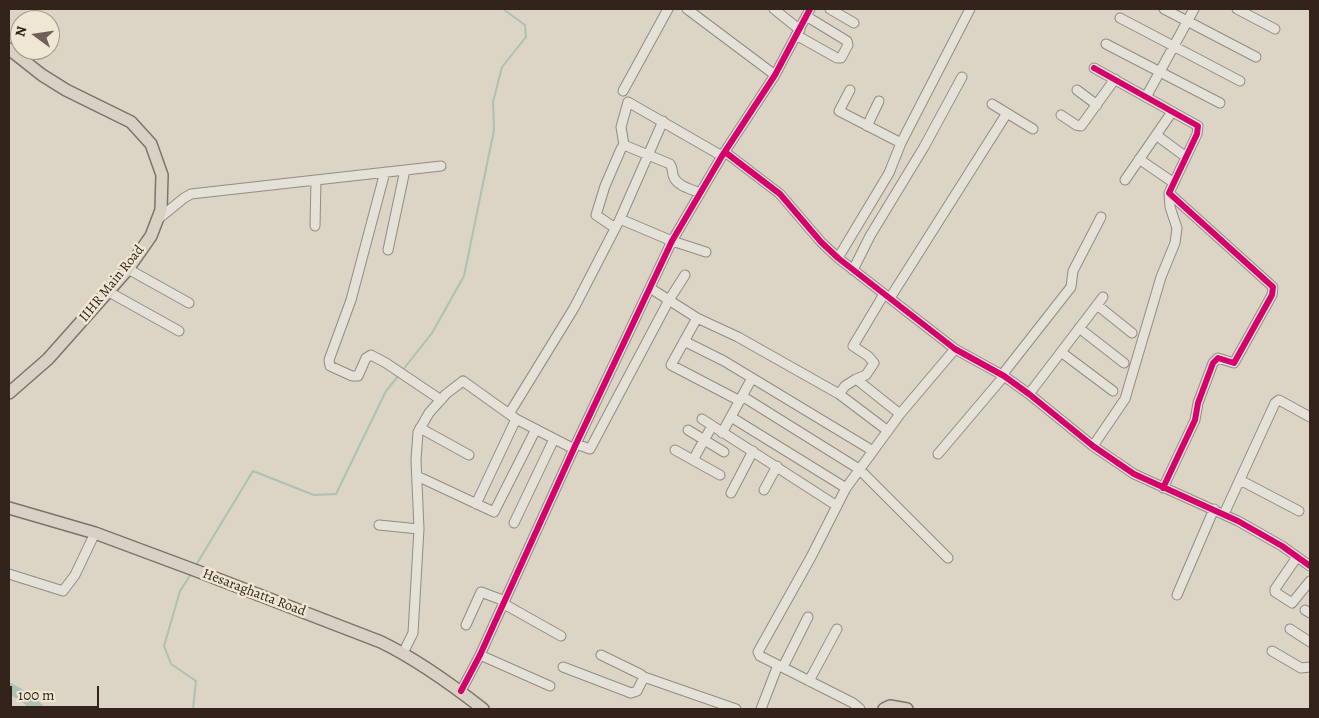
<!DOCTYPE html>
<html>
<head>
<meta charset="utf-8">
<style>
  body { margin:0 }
  #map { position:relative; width:1319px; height:718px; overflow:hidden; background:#dcd4c5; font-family:Alegreya,serif }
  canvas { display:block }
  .frame { position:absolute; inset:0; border:10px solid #34231a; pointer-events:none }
  .north { position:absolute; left:10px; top:10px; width:50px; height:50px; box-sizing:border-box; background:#efe6d3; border:1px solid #a49889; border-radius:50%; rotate:284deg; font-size:14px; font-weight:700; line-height:20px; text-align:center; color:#34231a }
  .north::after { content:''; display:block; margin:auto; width:18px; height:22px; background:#6f6156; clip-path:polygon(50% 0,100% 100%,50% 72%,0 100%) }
  .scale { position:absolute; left:10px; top:686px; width:89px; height:22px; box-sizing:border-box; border:2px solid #34231a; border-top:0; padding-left:6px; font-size:15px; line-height:18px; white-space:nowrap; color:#34231a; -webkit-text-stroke:4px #efe6d3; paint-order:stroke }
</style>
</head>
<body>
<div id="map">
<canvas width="1319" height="718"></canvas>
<div class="frame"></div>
<div class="north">N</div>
<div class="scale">100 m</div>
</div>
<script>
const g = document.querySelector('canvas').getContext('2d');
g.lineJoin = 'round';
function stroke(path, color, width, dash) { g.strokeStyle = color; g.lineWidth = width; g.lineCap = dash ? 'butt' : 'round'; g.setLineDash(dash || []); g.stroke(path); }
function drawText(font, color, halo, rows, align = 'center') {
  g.font = font + ' Alegreya,serif'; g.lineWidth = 5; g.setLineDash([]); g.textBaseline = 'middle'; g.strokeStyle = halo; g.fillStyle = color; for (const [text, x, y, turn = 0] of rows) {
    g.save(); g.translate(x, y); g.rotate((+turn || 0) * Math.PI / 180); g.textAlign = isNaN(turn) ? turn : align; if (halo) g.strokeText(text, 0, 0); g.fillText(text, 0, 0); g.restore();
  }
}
const stream = new Path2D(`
  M402,371L432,333L464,276L494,130L493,102L502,67L526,37L525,25L503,9
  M196,565L253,471L314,495L336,494L386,391L399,375
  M191,574L180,591L164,646L171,664L196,681L193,709`);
const river = new Path2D(`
  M9,688L26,698L39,709`);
const minor = new Path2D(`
  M687,9L775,75
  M774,9L800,30
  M830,9L854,23
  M1164,9L1256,57
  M1237,9L1275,29
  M1120,18L1240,81
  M796,35L837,58H841L848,45L847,41L806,16
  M1106,44L1220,103
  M1094,68L1198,126L1197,134L1169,193L1273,287L1272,295L1234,363L1218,358L1213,363L1198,403L1195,420L1163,488
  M850,90L839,111L901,143
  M1077,90L1097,105
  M623,91L668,9
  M1146,97L1194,9
  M992,104L1033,129
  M1061,115L1076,125L1081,126L1115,79
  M867,126L879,101
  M1156,135L1186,157
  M725,152L780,194L821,242L838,258L955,349L1004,376L1029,394L1093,446L1134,474L1238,521L1282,546L1310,566
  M1139,159L1174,183
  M385,172L351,300L329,360L330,366L352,376H358L366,358L371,355L386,363L441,400
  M1125,180L1172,112
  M700,193C691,189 676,186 673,175C672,170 673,169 670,164L624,145L621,127L628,102L722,156
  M620,219L672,241L706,252
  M157,220L184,198L191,194L441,166
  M315,226L316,180
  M615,228L596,215L605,186L621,149L624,145
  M388,250L405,170
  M838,258L889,173L901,143L970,9
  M128,269L189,303
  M853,270L870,236L924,147L962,77
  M650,288L697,318L671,365L740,401
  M109,292L179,331
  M884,294L853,346L868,356L874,363L866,375L856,379L845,386L839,394L888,431
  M890,298L1007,113
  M1097,305L1132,333
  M697,318L738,337L839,394
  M1079,328L1124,363
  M684,341L724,361L873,451
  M1061,352L1113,391
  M1002,375L1071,287L1073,271L1101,217
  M856,379L900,414
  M1029,394L1103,297
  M742,396L859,469L948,558
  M509,414L574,308L620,219L663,121
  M731,417L846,488
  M702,419L837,506
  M420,428L469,455
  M688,430L724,452
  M722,433L752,378
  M576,444L590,449L669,300L685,275
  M1093,446L1125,399L1161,277L1175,243L1177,228L1170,207L1169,193
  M675,450L720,475
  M938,454L1004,376
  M693,460L712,426
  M417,476L494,512L536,429
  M1240,480L1299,511
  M764,490L777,466
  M731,493L753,451
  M476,504L516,419
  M1224,514L1275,403L1279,400L1310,417
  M514,523L554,439
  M379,525L419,529
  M1297,557L1275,589V592L1292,603L1310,581
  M9,574L63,591L75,575L95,533
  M1177,595L1214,509
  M504,604L561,636
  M1305,610L1310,613
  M466,625L481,592L505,601
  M1290,629L1310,642
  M1272,651L1301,668L1310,667
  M403,653L413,633L419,529L416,460L418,432L429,413L446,394L463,381L516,419L574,449
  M480,655L550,686
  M601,655L640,674L644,677
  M563,667L631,693L637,691L644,677L736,709
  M783,667L808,617
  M809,681L837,629
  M461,691L480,655L576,444L672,241L722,156L775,75L810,9
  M761,709L778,665
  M860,709L853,703L760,656L758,652L811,557L846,488L900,414L955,349`);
const major = new Path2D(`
  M9,49L42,75L66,90L131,122L151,144L162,175L161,210L151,236L128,269L48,359L9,393
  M9,508L95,533L197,571L381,642C418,660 451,684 483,709
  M884,709L890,706L907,709`);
const cycleway = new Path2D(`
  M1094,68L1198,126L1197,134L1169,193L1273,287L1272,295L1234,363L1218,358L1213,363L1198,403L1195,420L1163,488
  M725,152L780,194L821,242L838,258L955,349L1004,376L1029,394L1093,446L1134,474L1238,521L1282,546L1310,566
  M461,691L480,655L576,444L672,241L722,156L775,75L810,9`);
const streetNames = [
  ["IIHR Main Road",112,284,-51],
  ["Hesaraghatta Road",254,593,21]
];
stroke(stream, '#acc2b3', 2);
stroke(river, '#acc2b3', 11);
stroke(minor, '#928c82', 11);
stroke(major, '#7b746b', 14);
stroke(minor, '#e4e1d9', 9);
stroke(major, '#d8d1c4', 11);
stroke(cycleway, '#d6006c', 6);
drawText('14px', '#34231a', '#efe6d3', streetNames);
</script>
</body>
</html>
